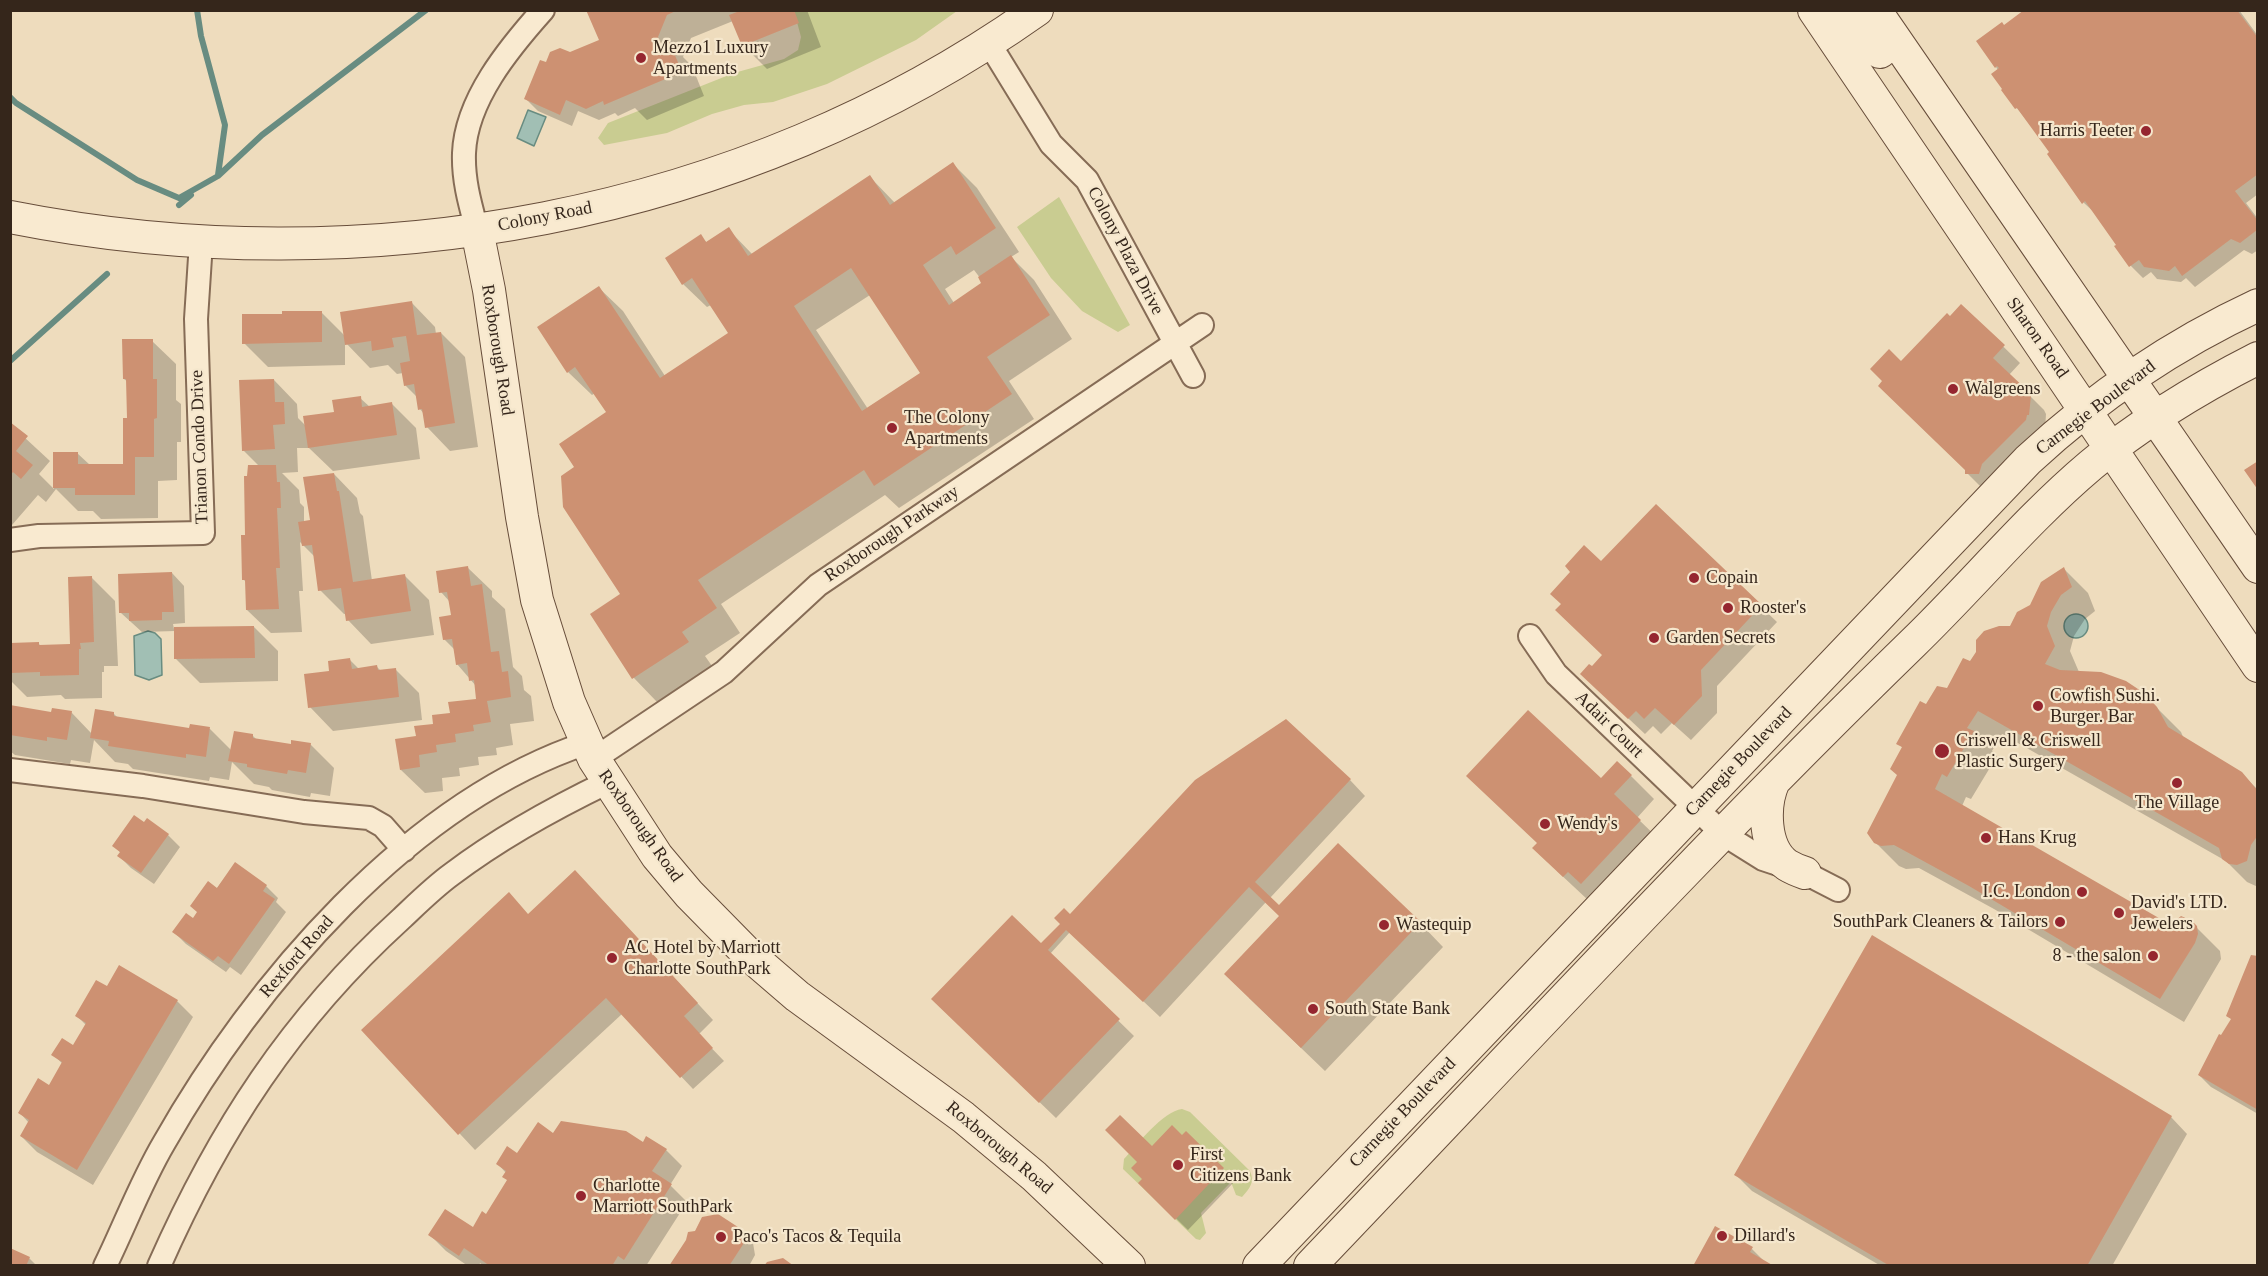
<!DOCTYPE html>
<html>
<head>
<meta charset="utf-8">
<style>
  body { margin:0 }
  #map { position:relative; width:2268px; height:1276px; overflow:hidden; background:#eedcbd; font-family:Georgia,serif }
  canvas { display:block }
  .frame { position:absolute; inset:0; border:12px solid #35261b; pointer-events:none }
</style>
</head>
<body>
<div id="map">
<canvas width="2268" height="1276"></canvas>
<div class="frame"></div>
</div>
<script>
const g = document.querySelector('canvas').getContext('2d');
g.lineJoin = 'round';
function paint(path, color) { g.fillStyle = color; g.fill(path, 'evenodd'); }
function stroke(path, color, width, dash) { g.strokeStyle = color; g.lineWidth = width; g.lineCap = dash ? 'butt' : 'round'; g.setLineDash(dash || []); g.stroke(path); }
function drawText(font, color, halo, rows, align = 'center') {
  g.font = font + ' Georgia,serif'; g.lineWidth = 4.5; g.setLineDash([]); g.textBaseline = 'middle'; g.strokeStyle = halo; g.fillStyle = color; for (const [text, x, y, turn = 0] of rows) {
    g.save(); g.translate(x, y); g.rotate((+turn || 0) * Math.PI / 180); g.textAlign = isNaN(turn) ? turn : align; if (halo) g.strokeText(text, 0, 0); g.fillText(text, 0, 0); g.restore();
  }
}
const green = new Path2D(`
  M794,11H957L916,40L827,84L773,102L744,105L712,114L667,133L604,145L598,138L608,123L734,73L784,59L798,50L801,37Z
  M1059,197L1130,325L1118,332L1082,311L1051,278L1017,227Z
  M1182,1109L1190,1112L1250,1171C1255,1182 1250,1188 1242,1197L1236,1195L1231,1182L1201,1213L1206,1233L1200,1240L1196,1239L1123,1169L1124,1159C1137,1145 1163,1111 1182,1109Z`);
const water = new Path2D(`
  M528,110L546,117L534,146L517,138Z
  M2064 626a12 12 0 1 1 24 0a12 12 0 1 1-24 0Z
  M148,631L155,633L161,639L162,675L149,680L135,675L134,636Z`);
const shadow = new Path2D(`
  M588,10H807L821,47L767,69L743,45L733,21L691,38L683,57L692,66L704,96L647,120L635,108L618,116L615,113L599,120L578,111L572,126L538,111L526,99L546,64L600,41Z
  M2026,10H2239L2258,36V194L2246,203L2258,219V250L2252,254L2244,250L2195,287L2186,278L2181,282L2157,279L2151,272L2143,278L2131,266L2116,247L2119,245L2096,214L2084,203L2049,154L2051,152L2003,90L1998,70L1996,67L2004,26Z
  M953,164L977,188L1019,252L1011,257L1034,280L1072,339L1009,381L1034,419L899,508L885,495L721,604L740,633L705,656L712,666L657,702L634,678L592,614L622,594L576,467L608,413L595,393L592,395L568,372L599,288L623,311L665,376L730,334L711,305L707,307L683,284L701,236L707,243L728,229L753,255L870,177L895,203ZM974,270L984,283L954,303L945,289ZM870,295L922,374L868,409L816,330Z
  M412,303L435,327L436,334L441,333L465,357L478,447L450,451L427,427L424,414L420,409L418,398L405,385L403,373L397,374L388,365L370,368L345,342V365L268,367L244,343L321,312L345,336Z
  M1962,306L2020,363L2009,375L2044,410L2046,414L2045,430L1983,489L1967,473V470L1901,363Z
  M152,341L176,364V400L181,404V442H177V480L158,481V518L101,519L93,511H78L56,489L46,502L38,495L12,525L10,523V424L50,461L39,474L54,489V453H77L90,465H124L128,420V382L124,379Z
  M274,380L297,404L298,418L306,426L336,413L360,398L370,407L392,404L416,428L420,459L333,471L309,448H297L298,472L282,473L299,490L300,503L304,507V522L311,521L334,474L357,498L360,513L363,516L372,581L405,576L429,600L434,635L371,644L348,620L347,614H344L320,590L315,557L300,542L303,591H299L302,632L271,633L247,610V583L243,579L246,536L260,467L243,450Z
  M1656,506L1777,622L1717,686V713L1691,740L1672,723L1661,734L1653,726L1645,734L1598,690L1592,669L1604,656L1601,564Z
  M468,568L492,591V597L505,609L513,667L522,676L524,690L531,696L534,721L510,724L513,745L496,748L497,755L478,757L479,765L459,768L460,776L442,778L443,791L425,793L401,770L417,737L451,714L478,700L476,686L457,664L455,650L444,639L452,617L450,602L441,592Z
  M2064,569L2088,593L2095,611L2085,619L2074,636L2070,651L2079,672L2143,694L2181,732L2184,739L2241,773L2258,790V887L2247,882L2226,861L2002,734L1992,751L1997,756L1971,799L1966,797L1962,806L2171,926L2191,922L2220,951L2221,959L2184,1022L1994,909L1919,868L1906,869L1899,866L1875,842L1899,776L1903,748L1898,743L1927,706L1948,690L1971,663L2011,628Z
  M172,573L184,586L185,623L173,624L174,629L254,627L278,651V681L200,683L176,659L175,631L142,632L121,613Z
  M91,577L115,601L118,666H104V672H102V698L65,699L61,695L27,697L10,680V644L38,643L41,646L72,645Z
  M350,660L359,669L377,667L381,671L395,669L419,693L422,720L333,731L310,707L330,672Z
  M10,707L52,713L71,712L92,734L114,714L118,718L190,729H210L232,751L253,736L257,740L292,746L310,744L334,768L330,796L311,793L310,797L272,790L269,787L254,784L232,762L229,780L210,777L209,781L133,769L128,764L115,762L94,740L90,763L71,760L70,764L15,755L10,751Z
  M1631,776L1654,799L1637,818L1664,844L1588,900L1558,872L1538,844L1601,781Z
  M1350,780L1365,796L1270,898L1279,907L1420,923L1443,947L1325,1071L1249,998L1281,916L1266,902L1160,1017L1070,932L1050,954L1134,1036L1056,1118L949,1015L1047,951L1070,916Z
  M168,835L180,847L154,884L131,868L119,856L121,853L114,846Z
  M235,864L266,886L278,898L276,902L286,912L241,975L230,967L226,972L186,944L174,932L193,920Z
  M591,888L713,1020L700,1033H697L724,1061L693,1089L622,1014L475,1150L363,1030L529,915Z
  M2258,958V1114L2211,1087L2199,1075L2232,1020Z
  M108,988L177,1001L193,1017L93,1185L37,1152L21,1136L29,1123L20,1113L49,1087L63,1064L53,1055L74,1047L86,1025L77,1016Z
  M2171,1117L2187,1134L2112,1266H1881L1752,1191L1736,1175Z
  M1186,1133L1235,1181L1188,1230L1140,1183L1144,1179L1139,1162L1152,1148L1182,1137Z
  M554,1135L643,1144L666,1150L682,1166L670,1185L687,1202L646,1266H484L480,1263L479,1266H468L446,1251L430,1235L473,1229L487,1216L509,1181L506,1173L498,1164Z
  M741,1230L753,1243L755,1255L749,1266H671Z
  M1752,1249L1766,1263L1694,1266Z
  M29,1258L37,1266H10Z`);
const stream = new Path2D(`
  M197,10L201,36L225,125L218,175
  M10,97L16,103L137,180L179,198L218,176L262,135L426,10
  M179,205L191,195
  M10,361L107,274`);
const building = new Path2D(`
  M586,10H678L667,15L658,37L661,44L669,41L682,72L604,105L603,101L586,109L566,100L560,115L524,99L540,60L546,62L550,52L560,48L570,52L599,40Z
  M737,10H794L799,23L742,46L729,15L737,12Z
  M2024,10H2237L2258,38V64L2256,65L2258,67V174L2235,191L2258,221L2257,230L2240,243L2231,239L2182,276L2175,266L2169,271L2144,267L2139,260L2129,267L2114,246L2116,245L2085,201L2082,204L2047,154L2049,152L2017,108L2015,109L2001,90L2002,89L1991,74L1999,68L1997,66L1995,68L1976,41L2002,22L2004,25Z
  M953,162L996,228L956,255L951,246L923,265L949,305L981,283L978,277L1011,255L1050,315L987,357L1012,394L874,486L864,470L698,580L717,608L682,632L689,642L632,679L590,614L620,594L563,507L561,476L574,467L559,444L606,412L575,367L567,373L537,327L599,286L660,378L728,333L692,278L682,285L665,258L701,234L706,242L729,227L748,256L870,175L890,205ZM851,268L920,373L862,411L794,306Z
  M412,301L417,335L441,332L455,423L425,428L422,409L418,410L414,384L404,386L400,363L410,361L406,336L392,338L394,347L372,351L371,341L345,345L340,312Z
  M1961,304L2005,345L1993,358L2029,392V396H2031L2029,415H2027L2026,420L1982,464L1979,474H1965V470L1878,386L1882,381L1870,369L1889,349L1901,361L1947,313L1950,316Z
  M282,311H322V342L242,344V314H282Z
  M122,339H153V379H157V418L154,419V457H135V495H75V488H53V452H78V464H123V418H127L126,379H123Z
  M274,379L275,402H284L285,424L273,425L275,449L242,451L239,380Z
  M361,396L362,407L392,402L397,435L308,448L303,416L334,412L332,400Z
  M10,422L28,436L16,451L33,465L21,479L13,472L10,476Z
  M2258,461V490L2244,470Z
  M248,465H276L277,482H280L281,508H277L280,568H276L279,609L246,610L245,580H242L241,535H245L244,476H247Z
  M334,473L337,491H339L353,582L405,574L411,611L346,621L341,588L318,591L312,545L302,546L298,522L310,520L303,477Z
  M1656,504L1762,605L1701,670L1702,696L1674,725L1655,708L1644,719L1636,711L1628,719L1580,674L1589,664L1592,666L1602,655L1555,610L1561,604L1550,594L1570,572L1565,566L1584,545L1601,561Z
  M468,566L471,586L482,584L491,652L499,651L502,672L508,671L511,697L487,701L491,722L473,725L474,731L455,734L456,742L436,745L437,752L419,755L420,767L400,770L395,739L416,736L414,726L433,724L432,715L450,713L448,702L476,699L474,680L469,681L467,663L456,665L452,639L443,640L439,617L451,615L447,592L439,593L436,571Z
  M2064,567L2072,587L2061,595L2051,612L2047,626L2055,646L2045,664L2060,670L2101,672L2126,681L2144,693L2157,707L2168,727L2242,772L2258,791V835L2251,845L2247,861L2237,865L2229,864L2222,859L2219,848L1978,711L1967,728L1974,731L1947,777L1942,774L1935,789L2171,925L2181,916L2192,921L2197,926L2198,934L2195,943L2160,999L1969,886L1894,845L1881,846L1874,843L1867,833L1897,775L1890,769L1902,747L1896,744L1920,701L1926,704L1937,686L1947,688L1963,658L1970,661L1976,652V640L1984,631L1999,626H2010L2017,612L2030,605L2041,582Z
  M172,572L174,612H162V620L129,621V613H119L118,574Z
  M92,576L94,642L80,643L81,649H79V675L40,676V672L10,673V643L39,642V645L70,644L68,577Z
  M254,626L255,658L174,659V627Z
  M350,658L352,669L377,665L378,670L396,668L399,697L308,708L304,674L329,671L328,661Z
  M10,705L51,712L52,708L72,711L67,740L47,737V741L10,735Z
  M95,709L114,712V716L189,728L190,724L210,727L206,757L186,754V758L108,746L109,741L90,738Z
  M1528,710L1601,778L1617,761L1632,775L1614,794L1641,820L1581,884L1568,872L1563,877L1532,848L1537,843L1466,776Z
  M1286,719L1351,779L1255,882L1279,905L1338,843L1421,922L1301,1048L1224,974L1279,916L1249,887L1143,1002L1066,930L1048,950L1120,1019L1039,1103L931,999L1012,915L1041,943L1060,924L1054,918L1064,908L1070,914L1195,780Z
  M234,731L253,734V738L291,744V740L311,743L306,773L288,770L287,774L247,767V764L228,761Z
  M134,815L144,822L147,818L169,834L141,873L117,856L120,852L112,846Z
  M235,862L267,885L263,891L275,899L229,964L218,956L213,961L172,932L186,913L193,918L197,912L190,906L208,881L217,888Z
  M575,870L698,1003L684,1016L713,1048L680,1078L606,998L458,1135L361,1030L509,892L528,914Z
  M1872,935L2172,1116L2087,1266H1890L1734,1175Z
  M2251,955L2258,956V1110L2198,1075L2219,1034L2221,1035L2231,1019L2226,1016Z
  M119,965L178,1000L77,1170L20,1136L29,1120L18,1113L38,1078L49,1085L62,1062L51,1055L62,1038L73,1045L86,1023L75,1016L96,980L107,986Z
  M1120,1115L1152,1146L1172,1125L1182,1135L1186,1131L1224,1168L1175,1220L1138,1183L1142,1179L1131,1168L1137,1162L1105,1130Z
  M561,1121L626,1131L643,1142L646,1136L667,1149L652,1171L672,1184L624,1260L618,1256L612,1266H490L464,1248L459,1256L428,1235L445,1209L473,1227L482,1211L486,1214L507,1180L502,1177L506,1171L496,1164L507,1146L517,1153L538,1122L553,1133Z
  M718,1214L741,1229L744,1243L729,1266H669L686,1240L688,1232L695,1231L702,1217Z
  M1715,1226L1753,1247L1750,1252L1774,1266H1693Z
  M10,1248L30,1257L26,1266H10Z
  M783,1258L794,1266H764L767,1262Z`);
const street = new Path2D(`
  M989,43L1051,144L1087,180L1193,376
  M477,230C470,204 463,180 464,153C466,100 509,48 543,10
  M10,540L39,536L203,533L196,319L201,242
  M1530,636L1556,674L1723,834L1763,859L1805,873L1838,890
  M594,759L724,672L818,585L1202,325
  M10,770L143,786L304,812L369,818L383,826L404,850
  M105,1266C125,1225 141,1182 164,1143C254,984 409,802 587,743
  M159,1266C219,1130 291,1019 401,919C418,903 434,887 452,874C501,837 554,808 608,782`);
const secondary = new Path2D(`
  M1814,10L2258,666
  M1848,10L1880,52
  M1875,10L2258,567
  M10,217C363,287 742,219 1037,10
  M477,230L489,290L522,517L537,600L569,702L594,759L657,856L689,894L747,953L797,996L963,1117L1034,1176L1129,1266
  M1774,781C1763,805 1763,848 1787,865C1792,868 1799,871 1805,873
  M1259,1266L2028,460C2096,397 2174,344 2258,305
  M1310,1266C1510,1057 1706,844 1913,643C1973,585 2027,519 2091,465C2141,423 2199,388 2258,358`);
const markers = [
  [641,58,6,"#95262f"],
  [2146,131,6,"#95262f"],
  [1953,389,6,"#95262f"],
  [892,428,6,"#95262f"],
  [1694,578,6,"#95262f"],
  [1728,608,6,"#95262f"],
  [1654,638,6,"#95262f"],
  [2038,706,6,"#95262f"],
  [1942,751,8,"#95262f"],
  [2177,783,6,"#95262f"],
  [1545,824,6,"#95262f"],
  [1986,838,6,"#95262f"],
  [2082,892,6,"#95262f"],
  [2119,913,6,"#95262f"],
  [2060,922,6,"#95262f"],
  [1384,925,6,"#95262f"],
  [2153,956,6,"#95262f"],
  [612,958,6,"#95262f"],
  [1313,1009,6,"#95262f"],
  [1178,1165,6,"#95262f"],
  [581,1196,6,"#95262f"],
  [1722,1236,6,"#95262f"],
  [721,1237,6,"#95262f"]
];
const poiNames = [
  ["Mezzo1 Luxury",653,48],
  ["Apartments",653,69],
  ["Harris Teeter",2134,131,"right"],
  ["Walgreens",1965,389],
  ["The Colony",904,418],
  ["Apartments",904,439],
  ["Copain",1706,578],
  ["Rooster's",1740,608],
  ["Garden Secrets",1666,638],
  ["Cowfish Sushi.",2050,696],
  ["Burger. Bar",2050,717],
  ["Criswell & Criswell",1956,741],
  ["Plastic Surgery",1956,762],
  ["The Village",2177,803,"center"],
  ["Wendy's",1557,824],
  ["Hans Krug",1998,838],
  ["I.C. London",2070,892,"right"],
  ["David's LTD.",2131,903],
  ["Jewelers",2131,924],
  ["SouthPark Cleaners & Tailors",2048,922,"right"],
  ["Wastequip",1396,925],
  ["AC Hotel by Marriott",624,948],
  ["Charlotte SouthPark",624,969],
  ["8 - the salon",2141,956,"right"],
  ["South State Bank",1325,1009],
  ["First",1190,1155],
  ["Citizens Bank",1190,1176],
  ["Charlotte",593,1186],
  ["Marriott SouthPark",593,1207],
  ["Dillard's",1734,1236],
  ["Paco's Tacos & Tequila",733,1237]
];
const streetNames = [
  ["Colony Road",545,217,-11],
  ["Colony Plaza Drive",1125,251,62],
  ["Sharon Road",2037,338,55],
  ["Roxborough Road",497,350,81],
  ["Carnegie Boulevard",2096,408,-37],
  ["Trianon Condo Drive",200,447,-92],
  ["Roxborough Parkway",892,534,-34],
  ["Adair Court",1609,725,44],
  ["Carnegie Boulevard",1739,762,-46],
  ["Roxborough Road",640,826,55],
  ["Rexford Road",297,957,-49],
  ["Carnegie Boulevard",1403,1113,-46],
  ["Roxborough Road",999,1148,40]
];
paint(green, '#c9cc91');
paint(water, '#a1bfb4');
stroke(water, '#688c81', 1.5);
paint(shadow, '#0003');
stroke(stream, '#688c81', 6);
paint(building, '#cd9172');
stroke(street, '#866c56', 26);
stroke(secondary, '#674d3a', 34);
stroke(street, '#f9ead0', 22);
stroke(secondary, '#f9ead0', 32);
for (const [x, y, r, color] of markers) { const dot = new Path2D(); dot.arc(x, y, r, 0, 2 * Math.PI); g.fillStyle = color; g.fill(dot); stroke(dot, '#f5e7cd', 2); }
drawText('18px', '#35261b', '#f5e7cd', poiNames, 'left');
drawText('18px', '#35261b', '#f5e7cd', streetNames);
</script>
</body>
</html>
